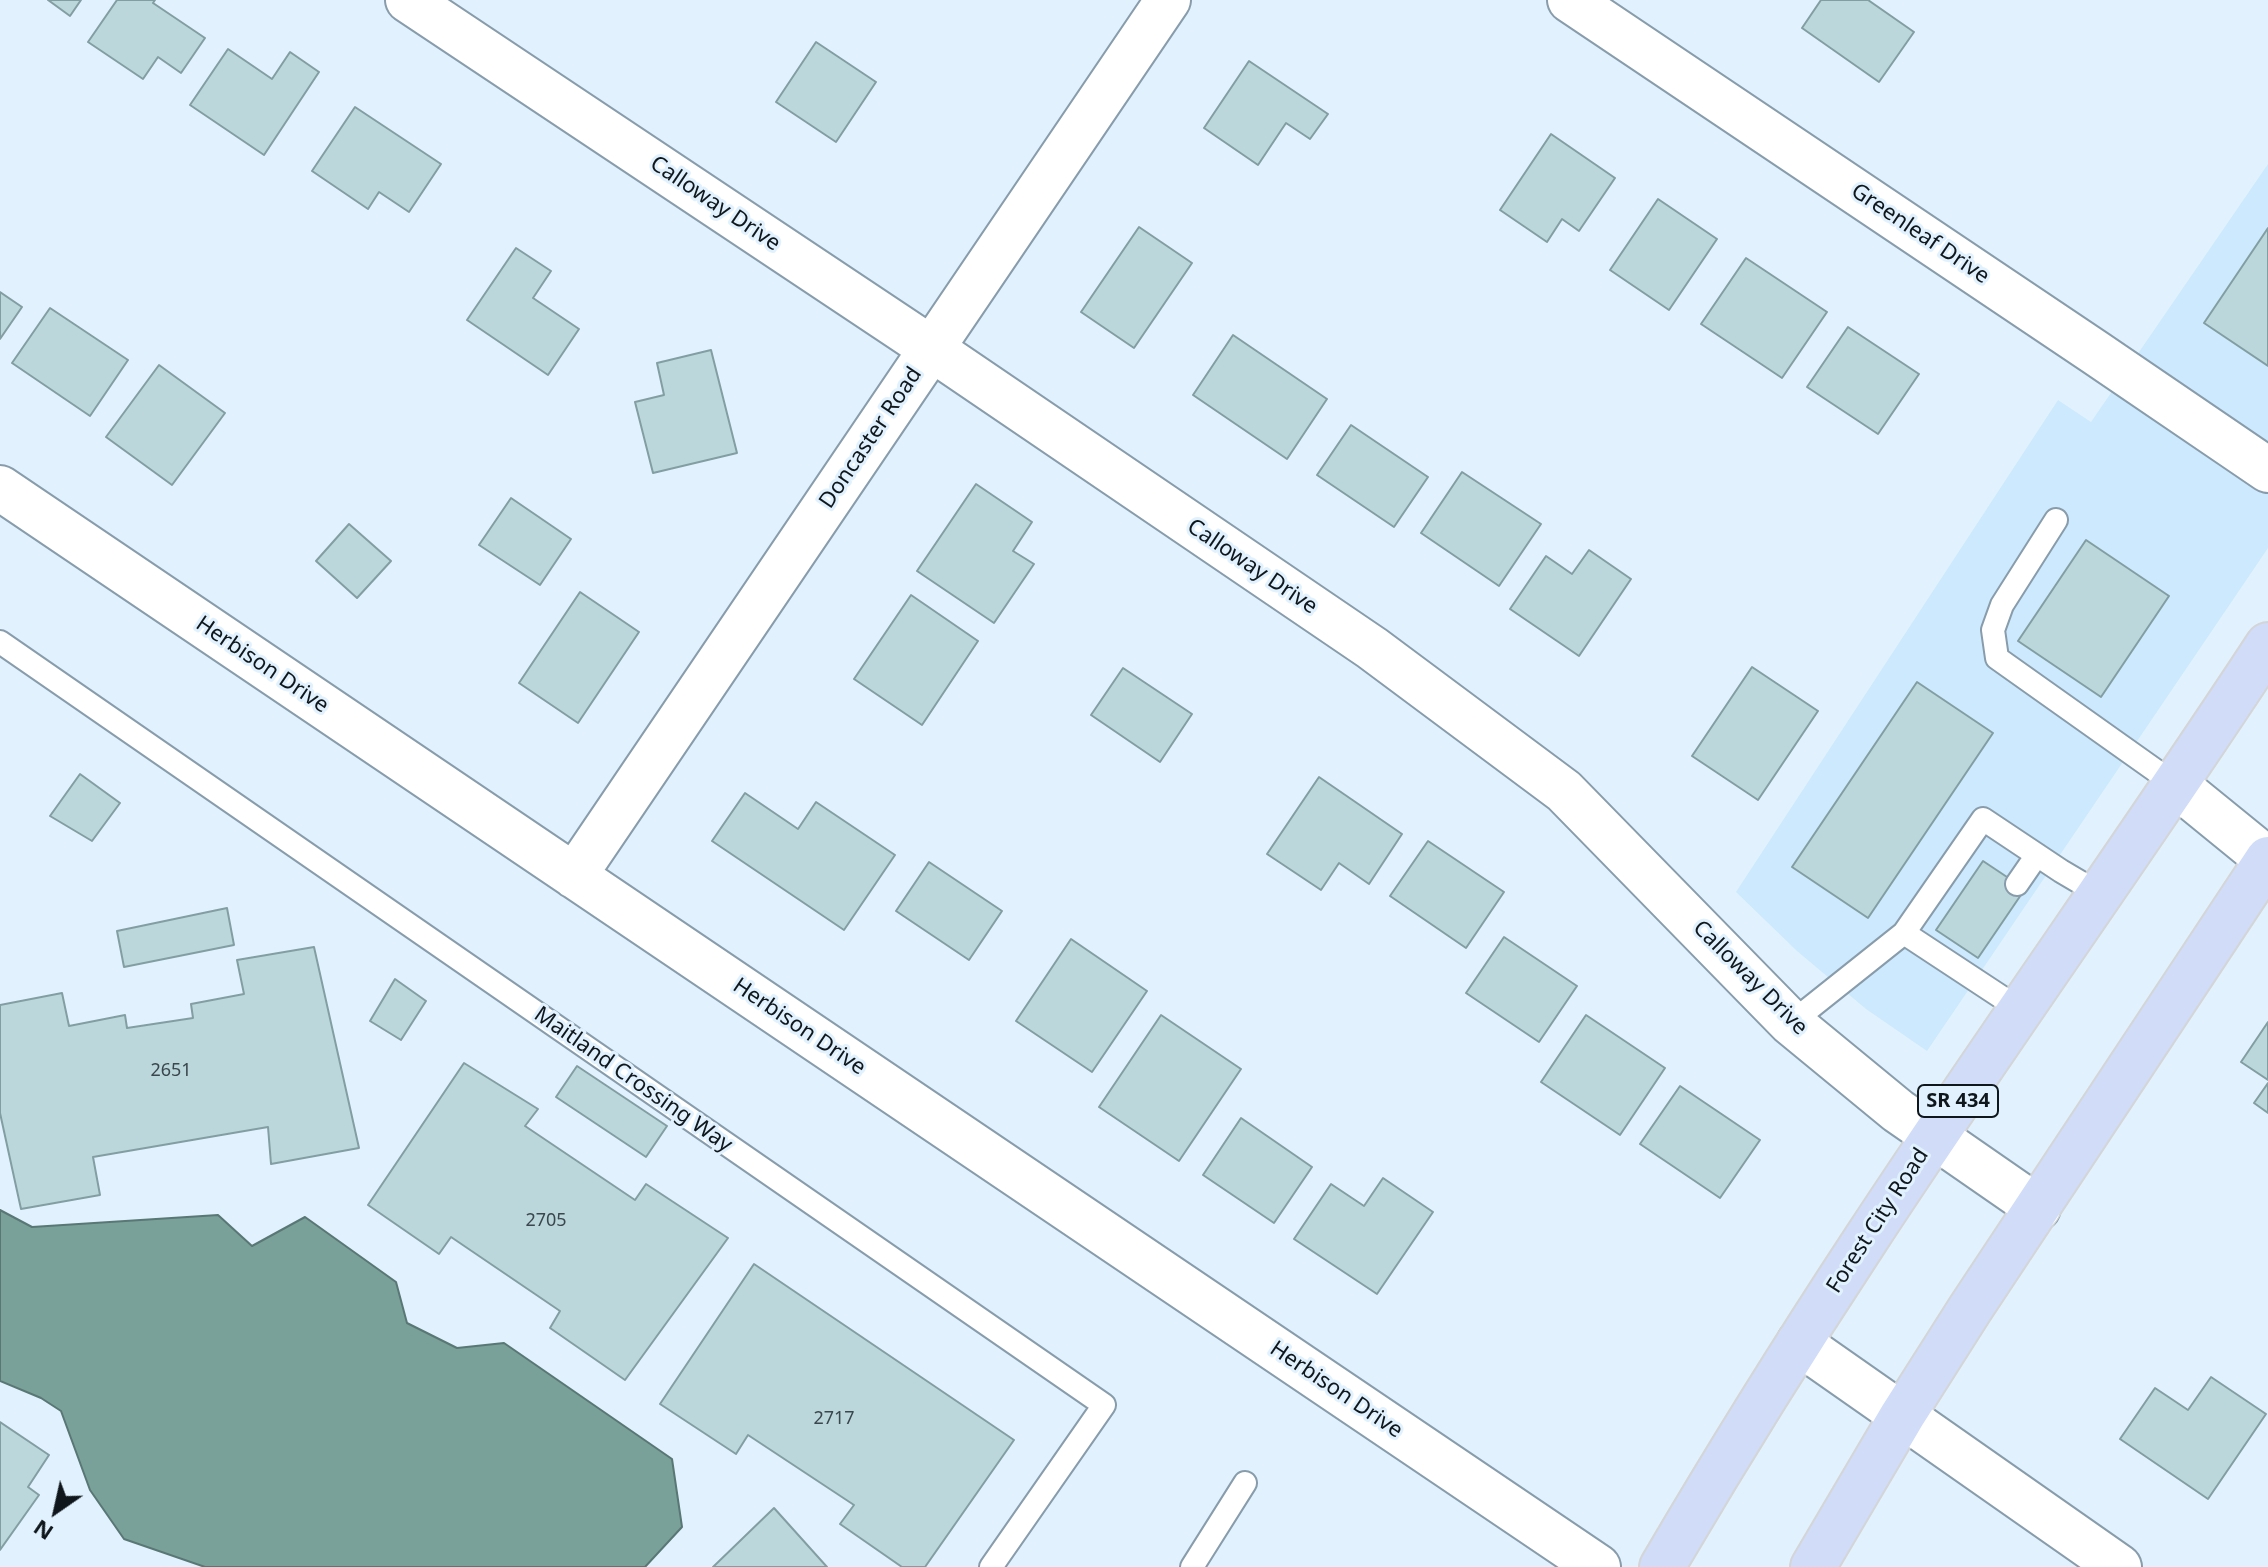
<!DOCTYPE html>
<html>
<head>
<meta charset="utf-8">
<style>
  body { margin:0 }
  #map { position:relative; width:2268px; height:1567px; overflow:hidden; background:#e1f2fe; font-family:"Noto Sans",sans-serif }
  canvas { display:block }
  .north { position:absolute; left:16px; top:1471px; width:80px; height:80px; -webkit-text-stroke:6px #e1f2fe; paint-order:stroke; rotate:214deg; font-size:22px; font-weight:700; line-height:32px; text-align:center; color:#0f171c }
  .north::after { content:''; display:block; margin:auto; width:28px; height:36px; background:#0f171c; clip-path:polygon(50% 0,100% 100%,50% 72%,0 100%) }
</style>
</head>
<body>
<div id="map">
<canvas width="2268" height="1567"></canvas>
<div class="north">N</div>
</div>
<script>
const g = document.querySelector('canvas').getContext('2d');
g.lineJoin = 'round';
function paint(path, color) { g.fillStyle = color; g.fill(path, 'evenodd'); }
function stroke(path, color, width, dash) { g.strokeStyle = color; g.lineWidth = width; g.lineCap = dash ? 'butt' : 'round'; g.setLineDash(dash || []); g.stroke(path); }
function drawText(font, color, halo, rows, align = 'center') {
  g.font = font + ' "Noto Sans",sans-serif'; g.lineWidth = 6; g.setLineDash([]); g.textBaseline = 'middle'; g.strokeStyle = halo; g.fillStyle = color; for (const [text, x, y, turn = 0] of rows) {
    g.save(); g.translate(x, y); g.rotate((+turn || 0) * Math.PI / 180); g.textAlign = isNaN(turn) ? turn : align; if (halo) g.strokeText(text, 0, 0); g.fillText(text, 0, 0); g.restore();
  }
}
const built = new Path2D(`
  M2268,164V548L1927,1051L1866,1009L1797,951L1736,892L2058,400L2091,422Z`);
const water = new Path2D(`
  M0,1210L32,1227L218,1215L252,1246L305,1217L396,1282L407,1323L457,1348L504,1343L672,1459L682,1527L645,1567H205L124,1539L90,1490L61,1411L41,1398L0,1381Z`);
const building = new Path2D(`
  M48,0H81L70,16Z
  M117,0H155L153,3L205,38L181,73L158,57L143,79L88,42Z
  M1821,0H1868L1914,32L1879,82L1802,28Z
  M816,42L876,82L836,142L776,102Z
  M228,49L272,79L290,52L319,72L264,155L190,105Z
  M1249,61L1328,114L1310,139L1286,123L1258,165L1204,128Z
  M355,107L441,164L409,212L379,192L368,209L312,171Z
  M1551,134L1615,178L1579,231L1562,219L1547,242L1500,210Z
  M1658,199L1717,239L1669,310L1610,270Z
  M1139,227L1192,263L1134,348L1081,312Z
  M2268,228V366L2204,323Z
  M516,248L551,271L533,298L579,329L548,375L467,320Z
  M1746,258L1827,312L1782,378L1701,324Z
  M0,292L22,307L0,339Z
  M50,308L128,360L90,416L12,363Z
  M1848,327L1919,374L1878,434L1807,387Z
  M1233,335L1327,399L1287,459L1193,395Z
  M711,350L737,453L653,473L635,402L664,395L657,363Z
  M159,365L225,413L172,485L106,437Z
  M1351,425L1428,477L1394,527L1317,475Z
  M1462,472L1541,524L1499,586L1421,533Z
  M976,484L1032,522L1013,551L1034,564L994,623L917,571Z
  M511,498L571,539L540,585L479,545Z
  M349,524L391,561L357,598L316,561Z
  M2086,540L2169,596L2101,697L2018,641Z
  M1589,550L1631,579L1579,656L1510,609L1546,556L1572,574Z
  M580,592L639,632L578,723L519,683Z
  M911,595L978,641L922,725L854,679Z
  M1752,667L1818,711L1758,800L1692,756Z
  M1123,668L1192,714L1160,762L1091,715Z
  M1917,682L1993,733L1868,918L1792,867Z
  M80,774L120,803L92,841L50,816Z
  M1319,777L1402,834L1369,884L1339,863L1321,890L1267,854Z
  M745,793L798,829L816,802L895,855L844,930L712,841Z
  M1428,841L1504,892L1466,948L1390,896Z
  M1983,861L2025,889L1978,958L1936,930Z
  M929,862L1002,911L969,960L896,911Z
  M227,908L234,945L124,967L117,931Z
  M1504,937L1577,986L1539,1042L1466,993Z
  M1071,939L1147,991L1092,1072L1016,1021Z
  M314,947L359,1148L271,1164L268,1127L93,1157L100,1195L21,1209L0,1113V1005L62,993L69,1026L125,1015L127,1028L193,1018L191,1004L244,994L237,960Z
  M395,979L426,1001L401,1040L370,1021Z
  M1161,1015L1241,1069L1179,1161L1099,1107Z
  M1586,1015L1665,1068L1620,1135L1541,1082Z
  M2268,1022V1080L2241,1062Z
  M464,1063L538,1109L525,1126L635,1200L646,1184L728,1238L625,1380L550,1328L560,1311L451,1237L439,1254L368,1205Z
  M577,1066L667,1126L646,1157L556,1097Z
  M2268,1083V1113L2254,1103Z
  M1680,1086L1760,1140L1720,1198L1640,1144Z
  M1241,1118L1312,1167L1274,1223L1203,1175Z
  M1383,1178L1433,1212L1377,1294L1294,1239L1331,1184L1364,1206Z
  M754,1264L1014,1440L925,1567H902L840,1524L854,1505L748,1435L736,1454L660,1404Z
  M2211,1377L2266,1414L2208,1499L2120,1439L2155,1388L2188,1410Z
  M0,1422L49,1455L28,1487L39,1495L0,1550Z
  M774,1508L827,1567H713Z`);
const lane = new Path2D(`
  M2056,520L2002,605L1993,630L1997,658L2176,785
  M0,642L1104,1405L991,1567
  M2017,884L2037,855
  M2021,1010L1904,933L1983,819L2061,871L2100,894
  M1791,1023L1904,933
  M1192,1567L1245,1483`);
const street = new Path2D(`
  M408,0L932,349L1372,648L1564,791L1791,1023L1898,1111L2038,1208
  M1570,0L2096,353L2268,470
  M0,488L1598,1567
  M2176,785L2268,860
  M574,876L1168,0`);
const secondary = new Path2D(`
  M1799,1343L2119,1567`);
const primary = new Path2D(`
  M1662,1567C1727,1456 1795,1347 1866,1239C1997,1039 2137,845 2268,645
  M1813,1567L1902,1416L1970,1309L2268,859`);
const numberNames = [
  ["2651",171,1071],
  ["2705",546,1221],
  ["2717",834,1419]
];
const shields = [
  [1958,1101,80]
];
const shieldNames = [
  ["SR 434",1958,1101]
];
const streetNames = [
  ["Calloway Drive",715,204,34],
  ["Greenleaf Drive",1920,234,34],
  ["Doncaster Road",871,438,-56],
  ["Calloway Drive",1252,567,34],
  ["Herbison Drive",262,665,34],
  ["Calloway Drive",1750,978,45],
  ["Herbison Drive",799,1027,34],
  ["Maitland Crossing Way",633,1080,35],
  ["Forest City Road",1878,1221,-57],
  ["Herbison Drive",1336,1390,34]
];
paint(built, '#cde9fd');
paint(water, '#79a099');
stroke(water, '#597774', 2);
paint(building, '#bbd7dc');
stroke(building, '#839ea3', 2);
stroke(lane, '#889cab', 26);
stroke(street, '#889cab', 48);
stroke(secondary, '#889cab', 48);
stroke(primary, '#d4d5d6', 48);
stroke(lane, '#fff', 22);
stroke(street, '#fff', 44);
stroke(secondary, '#fff', 44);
stroke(primary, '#d0dcf8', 44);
drawText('18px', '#3a474c', null, numberNames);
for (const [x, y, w] of shields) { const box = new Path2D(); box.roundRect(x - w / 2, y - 16, w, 32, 6); g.fillStyle = '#e1f2fe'; g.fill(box); stroke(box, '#0f171c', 2); }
drawText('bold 20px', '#0f171c', null, shieldNames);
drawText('22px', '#0f171c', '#e1f2fe', streetNames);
</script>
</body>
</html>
